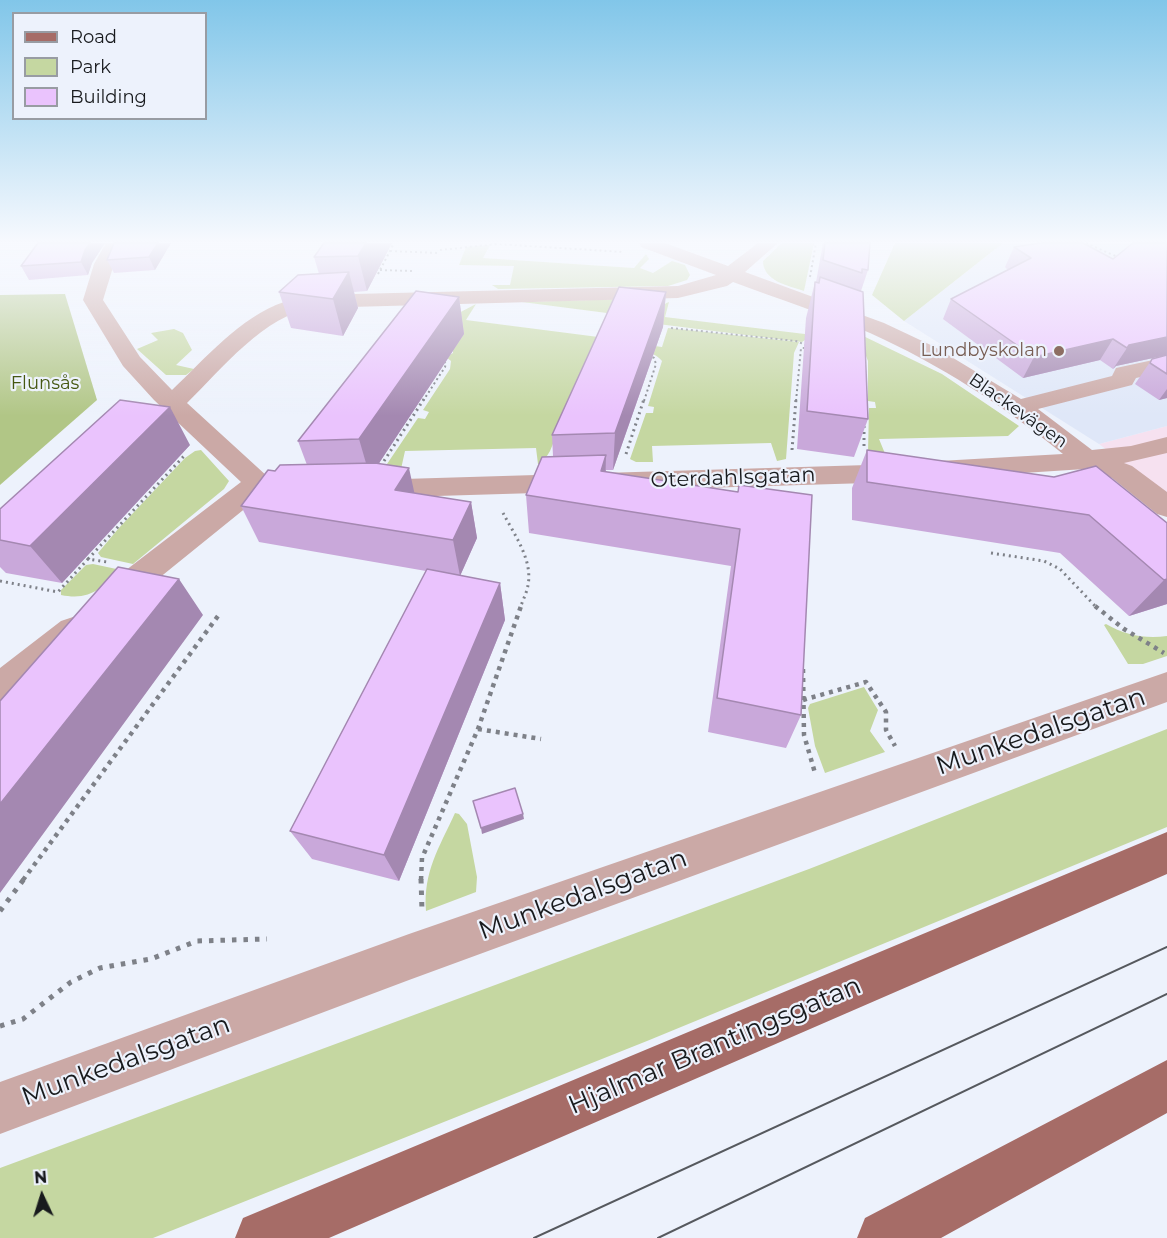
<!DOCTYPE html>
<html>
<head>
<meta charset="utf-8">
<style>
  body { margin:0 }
  #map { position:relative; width:1167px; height:1238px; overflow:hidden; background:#edf2fc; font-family:Montserrat,sans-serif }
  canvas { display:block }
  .legend { position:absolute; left:12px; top:12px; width:195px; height:108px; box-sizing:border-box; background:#edf2fc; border:2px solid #989ca3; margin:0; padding:8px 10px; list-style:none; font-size:18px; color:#181a1d }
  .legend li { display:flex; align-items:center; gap:12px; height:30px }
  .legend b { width:30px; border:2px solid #989ca3 }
  .north { position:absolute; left:12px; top:1166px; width:60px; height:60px; -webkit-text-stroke:4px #edf2fc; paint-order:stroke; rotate:356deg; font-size:16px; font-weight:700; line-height:24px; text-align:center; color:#181a1d }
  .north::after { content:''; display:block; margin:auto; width:21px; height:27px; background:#181a1d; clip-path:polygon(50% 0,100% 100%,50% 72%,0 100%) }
</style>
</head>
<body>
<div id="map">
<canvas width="1167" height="1238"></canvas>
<ul class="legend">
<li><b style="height:8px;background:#a66c67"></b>Road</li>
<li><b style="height:16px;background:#c5d7a1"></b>Park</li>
<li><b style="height:16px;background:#eac3fd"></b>Building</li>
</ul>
<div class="north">N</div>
</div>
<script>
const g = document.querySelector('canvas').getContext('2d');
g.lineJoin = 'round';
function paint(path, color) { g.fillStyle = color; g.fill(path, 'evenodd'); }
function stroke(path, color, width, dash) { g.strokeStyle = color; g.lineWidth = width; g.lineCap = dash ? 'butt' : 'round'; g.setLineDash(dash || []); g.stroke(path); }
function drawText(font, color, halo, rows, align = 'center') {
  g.font = font + ' Montserrat,sans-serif'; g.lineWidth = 4.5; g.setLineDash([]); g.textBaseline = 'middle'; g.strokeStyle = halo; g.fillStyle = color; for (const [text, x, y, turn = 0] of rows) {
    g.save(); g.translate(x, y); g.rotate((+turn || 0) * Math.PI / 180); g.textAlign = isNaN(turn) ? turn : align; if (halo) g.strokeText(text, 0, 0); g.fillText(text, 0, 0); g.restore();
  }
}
const commercial = new Path2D(`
  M1167,426V495L1099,444Z`);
const built = new Path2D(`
  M1003,243H1167V426L1099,444L904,321Z`);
const green = new Path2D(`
  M782,243H814L804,291C789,286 763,281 763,261Z
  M895,243H1003L904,321L872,295Z
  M490,245L483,258L634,268L646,254L649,259L640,268L653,273L672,261L685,265L690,275L687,280L668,286L498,289L492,285H510L514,266L459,265L466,247Z
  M629,299L630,316L522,302Z
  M669,302L665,317L813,335L802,342L650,323L640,344L662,347L668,328L799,342L794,353L786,459L777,461L771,443L652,446L653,462H636L630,459L646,413H653L654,407L648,406L662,361C653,349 635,353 628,342C634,330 656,306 669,302Z
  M476,304L466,320L614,339L582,374L550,451L542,464H538L536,448L405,451L401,469L388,467L387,464L418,418L425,419L429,412L423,410L450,369L451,361L446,357L453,353L451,317Z
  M174,329L183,333L192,350L176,365L194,369L186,375H166L137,349L158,340L151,333Z
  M857,333L942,374L1019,426L1008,436L879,439L886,456L868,452L869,408H876L875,402L868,401V361Z
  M201,450L229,481L224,489L133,564L101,557L98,553L118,529L185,458L195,451Z
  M93,564L121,570C102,588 90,601 61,595V590L86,565Z
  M1106,624C1125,635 1145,639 1167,636V656L1143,664H1128L1104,625Z
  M864,687L878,710L870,731L885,752L825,773L815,746L808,708L810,704Z
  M1167,729V827L647,1041L153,1238H0V1168L809,869Z
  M455,813L459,814L467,824L477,877L476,892L426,911C423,872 439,848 455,813Z`);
const forest = new Path2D(`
  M65,294L97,400L0,485V295Z`);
const pathFar3 = new Path2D(`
  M1086,243L1120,258
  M440,250L496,244L624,252
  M390,251L439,253
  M380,270L412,271
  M378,274L394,243
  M810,277L816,243
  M671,328L796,341L806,345
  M423,401L445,367L446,363L442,360
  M644,401L656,364L654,358L650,356
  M796,401L801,348H807`);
const pathFar2 = new Path2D(`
  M864,426V448
  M792,450L796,399
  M626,454L644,399
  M384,461L424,399
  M503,513C514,534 533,560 528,585C527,592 523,600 520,608
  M991,553L1044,561L1060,569L1097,608
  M88,559L185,455
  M0,581L58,592L88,559L107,562`);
const pathFar1 = new Path2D(`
  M1095,606L1124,629L1164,653
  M803,669L804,735L815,773
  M803,700L866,682L886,712V730L895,746
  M478,729L541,739
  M23,880L218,616
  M421,880L422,858L478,729L521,606`);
const path = new Path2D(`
  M421,879L422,911
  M0,911L24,879
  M0,1026L23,1019L71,982L100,968L151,959L197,941L267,939`);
const minor = new Path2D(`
  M106,243H124L114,264L103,300L140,357L172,390C205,359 240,317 284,302C306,294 330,295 353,294L678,286L716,275L641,247L639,243H665L728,266L758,243H778L745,272L884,323L935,347L1021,399L1112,376L1116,368L1167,357V371L1136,378L1132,385L1038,409L1092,450L1131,446L1167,437V453L1124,463L1132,466L1167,492V517L1157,514L1112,478L1085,469L868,483L370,498L360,496L356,489L360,482L370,480L868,465L1063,454C1004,406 939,364 870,333C825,314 778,299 733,282L727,286L678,298L314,308C265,314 221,370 187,403L268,477L310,484L314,491L310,498L285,500L263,494L122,608L111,611L100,608L95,599L100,590L241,482L154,400L123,366L83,300L94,264Z
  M73,617L85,621L90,630L85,639L13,699L0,703V668L61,621Z
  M1167,672V702L409,980L0,1134V1082L409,934Z`);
const major = new Path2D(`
  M1167,832V874L329,1238H235L243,1218Z
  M1167,1060V1113L941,1238H857L865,1218Z`);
const tram = new Path2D(`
  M534,1238L1167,947
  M658,1238L1167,994`);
const wall = new Path2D(`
  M38,243H105L92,263L88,275L29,280L21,266Z
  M171,243L155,270L114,273L107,260Z
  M324,243H392L367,291L354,292L358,308L343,336L291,328L279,292L319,274L314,257Z
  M823,243H870L868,270L861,291L868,419L854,457L797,449L806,318L815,282H816Z
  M1167,243V355L1116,366L1113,369L1100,360L1023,378L943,319L951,299L1008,270L1005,267L1014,247L1113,259Z
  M666,292L663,327L613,470H606V472L738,492L739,485L801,715L786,748L708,732L731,566L529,533L526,495L553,456L552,435Z
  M459,297L464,334L379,463L415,493L471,502L477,538L460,576L500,583L505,620L399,881L312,859L290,831L426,571L259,542L241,506L275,471L307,465L298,441Z
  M1167,355V398L1159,400L1135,384L1152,359Z
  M190,445L62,583L6,573L0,567V509Z
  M867,450L1167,523V604L1129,616L1060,553L852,520V488Z`);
const shadedWall = new Path2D(`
  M90,243H105L92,263L88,275L81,262L85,250Z
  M158,243H171L155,270L149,257Z
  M366,243H392L367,291L358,256Z
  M349,272L358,308L343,336L333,299Z
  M666,292L663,327L613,470L615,433Z
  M459,297L464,334L370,477L359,439Z
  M1167,337V355L1116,366L1113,369L1129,345Z
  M1113,339L1100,360L1023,378L1034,357Z
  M1167,389V398L1159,400Z
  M170,407L190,445L62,583L30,546Z
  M606,455L605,493L601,471Z
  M409,468L417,505L395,490Z
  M471,502L477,538L460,576L453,540Z
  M179,579L203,615L0,893V804Z
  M1167,579V604L1129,616L1164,580Z
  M500,583L505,620L399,881L384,855Z
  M523,814L524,819L482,834L481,828Z`);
const building = new Path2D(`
  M38,243H90L85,250L81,262L21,266Z
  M114,243H158L149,257L107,260Z
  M324,243H366L358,256L314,257Z
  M825,243H870L868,270L862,269V273L823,260Z
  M1041,243H1083L1113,259L1133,243H1167V337L1129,345L1127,348L1113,339L1034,357L951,299L1031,258L1014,247Z
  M349,272L333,299L279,292L298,275Z
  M820,277L863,292L868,419L807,411L815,282L819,283Z
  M619,287L666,292L615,433L552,435Z
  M416,291L459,297L359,439L298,441Z
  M1167,355V374L1150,363L1152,359Z
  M120,400L170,407L30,546L0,540V509Z
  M867,450L1054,477L1096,466L1167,523V579L1164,580L1089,515L867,482Z
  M606,455L601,471L738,492L739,485L812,495L801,715L717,698L740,529L526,495L542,457Z
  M375,463L409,468L395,490L471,502L453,540L241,506L268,470L275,471L280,465Z
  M118,567L179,579L0,804V701Z
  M427,569L500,583L384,855L290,831Z
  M515,788L523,814L481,828L473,801Z`);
const markers = [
  [1059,351,6,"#8d6e63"]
];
const farEducationnames = [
  ["Lundbyskolan",1047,351]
];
const farParknames = [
  ["Flunsås",45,384]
];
const farStreetnames = [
  ["Blackevägen",1018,411,35]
];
const streetNames = [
  ["Oterdahlsgatan",733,478,-2]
];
const nearStreetnames = [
  ["Munkedalsgatan",1041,732,-19],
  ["Munkedalsgatan",583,895,-20],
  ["Hjalmar Brantingsgatan",715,1046,-23],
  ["Munkedalsgatan",126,1061,-20]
];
paint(commercial, '#f6e1f0');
paint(built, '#dfe7f8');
paint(green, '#c5d7a1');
paint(forest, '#b1c686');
stroke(pathFar3, '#7e8188', 2, [2, 3]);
stroke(pathFar2, '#7e8188', 3, [2, 4]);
stroke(pathFar1, '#7e8188', 4.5, [4, 5]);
stroke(path, '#7e8188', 5, [4.5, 7]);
paint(minor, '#cba9a6');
paint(major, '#a66c67');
stroke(tram, '#56595e', 2);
paint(wall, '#c9a8da');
paint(shadedWall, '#a488b1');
paint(building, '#eac3fd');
stroke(building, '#a488b1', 1.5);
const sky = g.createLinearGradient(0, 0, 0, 416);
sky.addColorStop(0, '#81c6e9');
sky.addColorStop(0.58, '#f7f9fe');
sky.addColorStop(1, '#f7f9fe00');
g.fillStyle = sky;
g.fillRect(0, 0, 1167, 416);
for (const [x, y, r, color] of markers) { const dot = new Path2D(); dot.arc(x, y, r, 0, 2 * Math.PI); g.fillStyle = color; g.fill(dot); stroke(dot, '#edf2fc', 2); }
drawText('18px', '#785e54', '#edf2fc', farEducationnames, 'right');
drawText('18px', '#455712', '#edf2fc', farParknames);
drawText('18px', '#181a1d', '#edf2fc', farStreetnames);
drawText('21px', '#181a1d', '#edf2fc', streetNames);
drawText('26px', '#181a1d', '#edf2fc', nearStreetnames);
</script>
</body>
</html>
